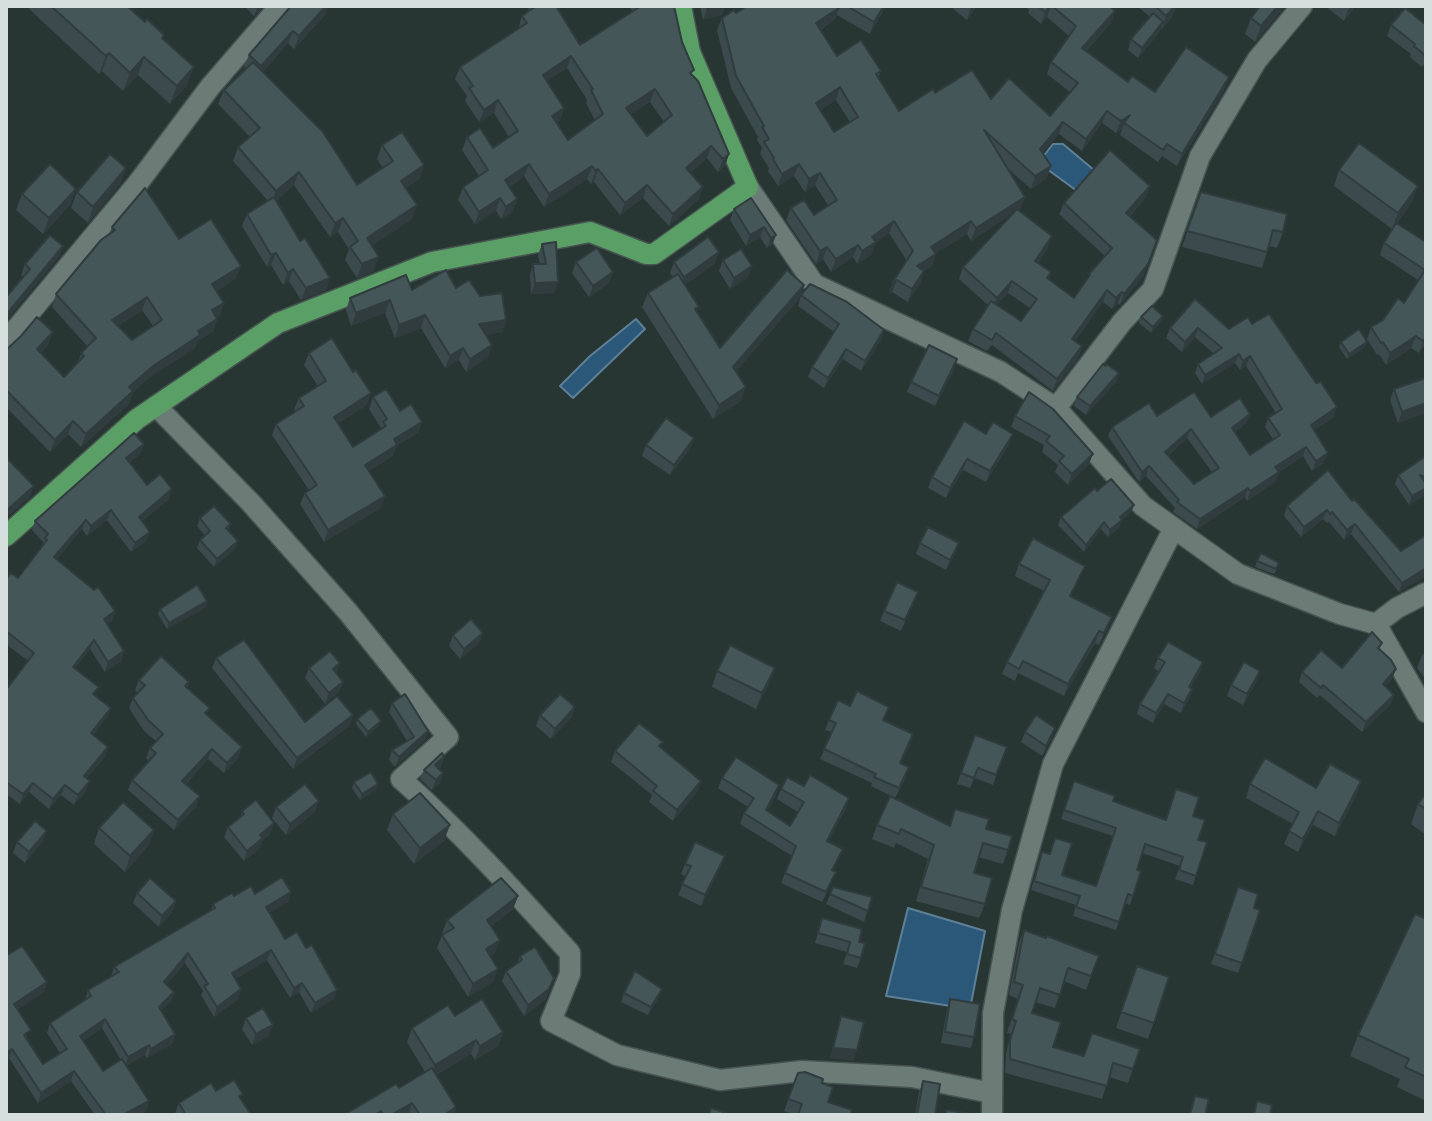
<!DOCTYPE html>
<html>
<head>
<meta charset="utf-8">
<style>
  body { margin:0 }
  #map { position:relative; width:1432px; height:1121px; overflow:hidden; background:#273632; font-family:Manrope,sans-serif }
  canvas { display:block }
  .frame { position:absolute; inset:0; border:8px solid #d6dfdd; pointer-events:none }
</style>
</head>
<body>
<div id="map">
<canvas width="1432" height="1121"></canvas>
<div class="frame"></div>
</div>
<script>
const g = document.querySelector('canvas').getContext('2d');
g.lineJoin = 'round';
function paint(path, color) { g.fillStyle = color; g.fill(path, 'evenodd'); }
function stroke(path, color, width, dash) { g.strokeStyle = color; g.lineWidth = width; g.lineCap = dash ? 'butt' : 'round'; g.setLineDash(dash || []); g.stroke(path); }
const water = new Path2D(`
  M1053,144H1063L1094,170L1077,191L1047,169L1042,158Z
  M636,319L645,329L573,398L560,386L590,356Z
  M908,908L985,931L970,1009L886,996Z`);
const minor = new Path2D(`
  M748,187L814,284L1001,372L1056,408L1143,506L1238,574L1340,614L1376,624L1426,712
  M6,341L138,183L210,87L280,6
  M156,406L251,503L348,612L448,737L401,779C462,833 516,893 570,953V974L551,1021L617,1055L720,1080L802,1071L912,1077L992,1093
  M1056,408L1122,322L1153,289L1200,156L1257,60L1302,6
  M1376,624L1397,608L1426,593
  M992,1115L993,1013L1012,910L1053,764L1174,528`);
const major = new Path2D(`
  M6,536L137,419L278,323L432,262L590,232L646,254H654L748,187L690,52L681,6`);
const wall = new Path2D(`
  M30,6H127L163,39L187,85L170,104L138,75L123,91L102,71L99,74L29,9Z
  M244,6H264L254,16Z
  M291,6L325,15L294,49L288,43L263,72L357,185L383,168L377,159L382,145L424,165L419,179L406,188L412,219L371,246L374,271L357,278L345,260L349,249L338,232L330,237L294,185L276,201L326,290L301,300L289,281L283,285L271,265L267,267L242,226L247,214L268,201L233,161L238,147L250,137L218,104L224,90L246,69L244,67L249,55Z
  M529,6H556L580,45L632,12L630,6H674L682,42L692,75L729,154L725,166L718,172L707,158L690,173L699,199L669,226L643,198L620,215L594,182L591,184L587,179L544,207L524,176L509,187L513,212L501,219L496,211L475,224L458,200L463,187L479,176L462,150L467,137L493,148L509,137L494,113L479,122L465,101L467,96L455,79L460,67L518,29L522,16L528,12ZM567,68L587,100L586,103L595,120L568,140L556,123L560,120L564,108L547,81ZM650,102L664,122L647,136L631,114Z
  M700,6H725L722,15L703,20Z
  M747,6H885L882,13L870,34L837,15L835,19L820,30L837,56L881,71L878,78L899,111L935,93L991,99L1050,116L1070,92L1047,74L1051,62L1069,36L1047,17L1041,24L1028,13L1029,10L1025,6H1110L1111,23L1086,51L1128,82L1155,92L1224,90L1177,166L1162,156L1158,162L1120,135L1122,129L1116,133L1102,123L1082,151L1059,134L1042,153L1051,166L1046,179L1031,189L1006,167L1025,197L1020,209L1018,210L1048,248L1038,263L1051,272L1049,279L1074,298L1086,282L1089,274L1105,256L1059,214L1064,203L1150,186L1146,197L1130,216L1144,275L1120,305L1118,303L1112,309L1103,302L1075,341L1082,346L1078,358L1053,391L992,345L987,351L968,341L973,329L989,306L959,279L963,267L1012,214L971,241L967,234L936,253L932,266L924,271L920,284L908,302L892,292L888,295L907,261L889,233L875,243L871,255L857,264L853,257L831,272L823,259L816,264L786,220L791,208L814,215L828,205L815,185L805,192L794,176L778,186L768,171L769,168L760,154L762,148L757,140L758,137L731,88L717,30L722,18L736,13ZM836,100L850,122L834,132L820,110ZM1008,293L1030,308L1021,321L996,305Z
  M954,6H977L967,20L953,9Z
  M1137,6H1176L1172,17L1162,29L1161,28L1159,33L1138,58L1128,50L1131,39L1150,17Z
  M1260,6H1285L1255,42L1245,34L1251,18Z
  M1325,6H1356L1344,21Z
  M1391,25H1426V62L1422,67L1410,57L1411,54L1387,36Z
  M126,168L120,184L88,223L71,208L77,192Z
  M1339,170L1412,202L1397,223L1426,242V342L1419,353L1411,348L1386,365L1379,354L1377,355L1367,339L1371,327L1383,320L1404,303L1418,280L1380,255L1384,243L1392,229L1334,186Z
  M76,189L70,205L43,234L16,210L22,194Z
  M1201,192L1283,232L1277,248L1269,246L1262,268L1182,247Z
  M751,198L776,235L772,245L767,248L760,237L746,246L730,220L734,209Z
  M112,227L179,239L236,278L217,291L220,316L216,318L217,319L213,332L198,341L195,348L149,378L133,392L129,404L81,447L68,434L50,452L6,407V350L48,345L41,353L64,377L78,363L81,353L88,347L52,307L56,294L109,235ZM142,310L153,326L132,340L118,326Z
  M542,244L554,293L531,294L530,275L533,264H540L538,255Z
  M63,246L59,257L23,277L21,275L25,264Z
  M719,252L715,263L685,285L697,313L720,348L804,285L799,299L736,371L741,401L713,419L642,307L648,293L673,277L670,273L674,262Z
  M723,260L752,266L748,277L730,289L719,271Z
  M576,262L613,272L609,283L589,297L572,273Z
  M456,288L480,296L506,320L502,332L486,335L492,345L487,358L466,372L459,360L445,368L421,328L395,338L385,313L351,326L346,310L350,298L412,290Z
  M801,295L884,330L881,340L861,371L843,359L824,388L808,377L812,367L834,332L798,306Z
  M1195,299L1229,329L1252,324L1334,417L1314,430L1324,463L1312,471L1303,456L1279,472L1275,482L1247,501L1245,497L1197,529L1173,512L1175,508L1146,476L1139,482L1108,436L1112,427L1157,416L1211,417L1250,414L1246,423L1235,432L1250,455L1273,439L1265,427L1268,418L1276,413L1246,366L1240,370L1235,363L1202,384L1195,373L1198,364L1214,354L1195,337L1182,352L1166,338L1170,328ZM1187,438L1212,472L1194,484L1168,456Z
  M1141,317L1161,321L1151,333L1139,323Z
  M1341,342L1365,347L1347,359L1339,347Z
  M309,353L367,405L338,423L353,447L380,430L381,428L369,409L373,397L400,411L418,433L396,446L393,456L369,471L381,508L324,542L300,504L305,493L309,490L272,435L276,424L296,411L294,409L299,398L318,386L304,365Z
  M957,359L954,370L935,406L907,392L911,382Z
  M1105,366L1116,382L1086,415L1074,406L1077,397Z
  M1426,378V413L1398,423L1390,400L1394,389Z
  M1029,392L1089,464L1068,485L1055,472L1058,465L1042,452L1044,445L1011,427L1015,416Z
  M986,434H1013L1009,444L986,482L963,470L946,498L928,488L932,477Z
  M694,438L690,449L670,475L642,456L646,445Z
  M144,444L140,454L129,463L147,485L169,499L142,521L146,541L131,552L107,520L87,536L82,529L57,559L115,611L112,621L107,624L124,651L121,661L105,672L90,649L75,668L96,696L111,708L107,717L93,735L108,747L105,757L86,779V791L74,805L61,795L49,809L29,792L20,804L6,794V690L28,661L6,644V579L18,578L42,547L43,542L32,530L35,521Z
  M1426,456V491L1424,496L1409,505L1395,484L1398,475Z
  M1097,491L1134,505L1131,512L1122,520L1119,528L1108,537L1101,529L1084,552L1058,525L1061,517Z
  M1352,501L1401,551L1426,535L1399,592L1351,534L1344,540L1329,522L1327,523L1323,519L1301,537L1284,516L1287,506Z
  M200,518L231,524L228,530L235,549L214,567L197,548L200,540L205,536L197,526Z
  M920,543L955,554L946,570L916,554Z
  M1257,561L1277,569L1274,574L1255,567Z
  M1019,564L1080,578L1071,596L1112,617L1099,645L1095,643L1064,696L1018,673L1015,681L1002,674L1007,662L1044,591L1015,576Z
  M918,592L901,631L880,621L884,611Z
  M207,601L206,607L167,629L158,614L160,609Z
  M483,633L479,643L460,659L449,646L453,635Z
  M1382,643L1379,650L1392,679L1386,686L1394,695L1390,705L1362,732L1320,695L1317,698L1299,682L1302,672L1342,668Z
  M1426,652V680L1417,668L1422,655Z
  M216,658L305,722L353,715L349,726L293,769L212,668Z
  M1158,658L1203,662L1200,672L1190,688L1192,689L1189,699L1181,713L1164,704L1153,723L1137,714L1140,704L1159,672L1154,668Z
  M340,663L336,674L343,682L339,692L325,704L305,678L309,668Z
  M717,671L769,684L756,709L712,687Z
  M1260,671L1256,682L1243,705L1227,696L1231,685Z
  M139,680L189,682L187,688L239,757L224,773L208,759L186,784L196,807L174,830L128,790L132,780L149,761L146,758L150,748L156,741L144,731L129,708L133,698L138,693L135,690Z
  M392,703L428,731L425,740L395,767L389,760L392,750L407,741L389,712Z
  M575,707L571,718L551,739L536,726L540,715Z
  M357,719L379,726L366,737L356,724Z
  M829,720L884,721L910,744L901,763L906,777L895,798L871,786L872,783L820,759L832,732L825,730Z
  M1025,732L1051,739L1042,756L1021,742Z
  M975,735L1007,747L993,785L974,778L970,788L957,784Z
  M661,747L701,781L697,792L673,821L649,802L652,795L611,762L615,751Z
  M444,757L441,766L439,769L443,773L440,783L432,790L420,779L424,770Z
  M722,778L776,795L767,811L790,826L798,812L777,799L781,789L846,808L828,842L843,849L833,871L836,872L832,882L822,902L781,883L792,856L740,824L744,813L748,807L718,788Z
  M1074,781L1113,801L1166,819L1193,816L1198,840L1207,842L1193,885L1175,879L1180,866L1142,853L1137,870L1141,871L1130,905L1125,903L1116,930L1073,916L1076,905L1031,890L1042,852L1062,875L1096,886L1113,836L1061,819Z
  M1361,781L1357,794L1335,836L1313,825L1298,852L1284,844L1293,824L1246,798L1250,784L1316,788Z
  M354,782L376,790L360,800L352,788Z
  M1426,793V835L1411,824L1418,804Z
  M276,807L315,812L286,835L272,818Z
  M955,809L986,829L1008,850L1003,864L978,857L974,873L985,904L979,918L916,901L928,859L896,843L894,848L872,839L877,825H949Z
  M242,811L274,823L270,834L262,841L259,849L244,861L224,837L228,827L240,817Z
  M393,814L444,841L414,864L387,830Z
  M99,828L154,830L148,846L125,872L94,844Z
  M43,841L25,863L13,853L17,842Z
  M685,864L721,866L701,906L678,895L686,877L681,874Z
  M833,887L872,897L864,922L826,904Z
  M1238,887L1254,908L1260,910L1238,973L1211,964Z
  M291,892L288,902L269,913L285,939L334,999L311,1013L299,992L290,998L267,960L235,979L241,989L238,999L214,1017L201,995L203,991L185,963L167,984L174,992L171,1001L161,1011L175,1034L172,1044L147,1058L145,1055L126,1066L149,1101L146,1111L138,1115H95L71,1081L38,1103L9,1058L6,1060V956L47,982L44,992L17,1009L28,1040L43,1064L60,1053L47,1033L50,1023L85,1000L88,990L111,977L114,967L211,910L213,904L234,896ZM102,1028L121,1060L103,1071L83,1041Z
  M137,893L176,901L172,912L159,927L133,903Z
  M518,896L513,909L491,926L495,953L490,956L493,982L468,997L437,948L442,935L443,934L442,933L447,920Z
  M822,918L859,942L861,958L857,968L843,964L847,952L815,943Z
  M1426,919V1101L1397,1087L1400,1079L1350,1056L1358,1035Z
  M1024,930L1099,956L1086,990L1064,981L1055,1008L1035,1002L1032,1013L1053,1047L1084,1056L1140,1049L1128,1083L1109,1077L1102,1099L1005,1073L1006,1054L1011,1034L1007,1033L1018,999L1009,995L1019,943Z
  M520,956L546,999L524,1016L502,981L506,971L517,964Z
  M1137,966L1169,977L1148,1039L1116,1028Z
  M624,993L659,997L648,1015L621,1002Z
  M950,999L974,1037L971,1048L941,1043L947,1010Z
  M455,1016L503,1032L498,1046L475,1060L471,1054L436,1075L454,1115H410L409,1112L404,1115H344L399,1088L425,1072L407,1042L412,1028Z
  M246,1018L269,1036L252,1045L242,1029Z
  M798,1073L822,1083L828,1102L850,1115H796L784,1111Z
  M923,1081L935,1115H915L919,1092Z
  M216,1091L241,1099L251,1115H177L175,1113L179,1103Z`);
const shadedWall = new Path2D(`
  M258,6H264L254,16Z
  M326,6H328L325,15L294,49L299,36Z
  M721,6H725L722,15L703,20L707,9Z
  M884,6H885L882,13L870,34L874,22Z
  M972,6H977L967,20L971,7Z
  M1051,6L1047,17L1041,24L1045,12Z
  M1176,6L1172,17L1162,29L1166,16Z
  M1278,6H1285L1255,42L1261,26Z
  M1352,6H1356L1344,21L1348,10Z
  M840,7L835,19L811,35L816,23Z
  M1115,11L1111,23L1077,60L1082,48Z
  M1163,22L1159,33L1138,58L1142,48Z
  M293,31L288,43L257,79L261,66Z
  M109,53L102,71L99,74L106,56Z
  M571,56L567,68L538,87L543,75Z
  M144,57L138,75L123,91L130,73Z
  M194,67L187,85L170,104L177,86Z
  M1229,77L1224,90L1177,166L1182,154Z
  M840,87L836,100L812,115L816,103Z
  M655,89L650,102L621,120L626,108Z
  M498,100L494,113L479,122L484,110Z
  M564,108L560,120L547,128L552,116Z
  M1107,111L1102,123L1082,151L1086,139Z
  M1130,115L1122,129L1116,133L1121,121Z
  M1063,122L1059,134L1035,162L1040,149Z
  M711,146L707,158L682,180L686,168Z
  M729,154L725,166L718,172L723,159Z
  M529,164L524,176L500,192L505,180Z
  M799,164L794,176L778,186L782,174Z
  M424,165L419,179L396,195L401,181Z
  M592,166L587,179L544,207L549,194Z
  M1051,166L1046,179L1031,189L1035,176Z
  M126,168L120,184L88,223L93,207Z
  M598,169L594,182L591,184L596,171Z
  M299,172L294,185L271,205L276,191Z
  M820,173L815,185L805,192L809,179Z
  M647,185L643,198L620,215L625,203Z
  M1150,186L1146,197L1122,224L1126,213Z
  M1418,186L1412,202L1392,229L1398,213Z
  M703,187L699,199L669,226L673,214Z
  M76,189L70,205L43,234L49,218Z
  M1025,197L1020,209L971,241L976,228Z
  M500,198L496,211L475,224L479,212Z
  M517,199L513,212L501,219L506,207Z
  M417,205L412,219L362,252L367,238Z
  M343,218L338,232L330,237L335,223Z
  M894,221L889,233L875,243L871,255L857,264L862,251L872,237Z
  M971,221L967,234L927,259L931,247Z
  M764,227L760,237L746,246L750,235Z
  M776,235L772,245L767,248L771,238Z
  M1052,236L1048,248L1031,272L1035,261Z
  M858,245L853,257L831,272L836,259Z
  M63,246L59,257L6,321V315Z
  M827,247L823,259L816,264L820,251Z
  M719,252L715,263L681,288L684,277Z
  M276,253L271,265L267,267L271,255Z
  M936,254L932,266L913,279L917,266Z
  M379,257L374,271L357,278L362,264Z
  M1148,264L1144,275L1120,305L1124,294Z
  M241,266L236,278L207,297L212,284Z
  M752,266L748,277L730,289L734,278Z
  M293,269L289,281L283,285L288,273Z
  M924,271L920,284L908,302L912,289Z
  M613,272L609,283L589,297L593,286Z
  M330,278L326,290L301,300L306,288Z
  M897,280L892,292L888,295L892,283Z
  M1012,281L1008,293L992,309L997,298Z
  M558,282L554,293L531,294L535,283Z
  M804,285L799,299L728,381L733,367Z
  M1107,290L1103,302L1068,350L1072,339Z
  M1122,292L1118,303L1112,309L1116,298Z
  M147,297L142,310L108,332L112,320Z
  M390,300L385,313L351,326L356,313Z
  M224,303L220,316L207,323L212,310Z
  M425,315L421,328L395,338L399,325Z
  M1163,316L1161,321L1151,333L1153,327Z
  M217,319L213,332L198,341L195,348L149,378L133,392L129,404L81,447L86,434L129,387L153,366L198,331Z
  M506,320L502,332L475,337L479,324Z
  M1198,328L1195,337L1182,352L1185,342Z
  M884,330L881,340L861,371L865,361Z
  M53,332L48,345L32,362L37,349Z
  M1416,336L1411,348L1386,365L1390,353Z
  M1426,337V342L1419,353L1423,341Z
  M1367,342L1365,347L1347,359L1349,354Z
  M492,345L487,358L466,372L470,359Z
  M1082,346L1078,358L1053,391L1057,379Z
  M463,348L459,360L445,368L450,356Z
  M846,349L843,359L824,388L828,378Z
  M1239,354L1235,363L1202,384L1205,375Z
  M1250,356L1246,366L1240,370L1243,361Z
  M957,359L954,370L935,406L939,396Z
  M1119,373L1116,382L1086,415L1090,406Z
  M746,387L741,401L713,419L719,405Z
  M371,393L367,405L329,428L334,417Z
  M1426,403V413L1398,423L1402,412Z
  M1337,407L1334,417L1307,434L1311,425Z
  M1250,414L1246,423L1228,437L1232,428Z
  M73,421L68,434L50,452L55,440Z
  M422,422L418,433L396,446L393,456L361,476L365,465L394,439Z
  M1191,429L1187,438L1162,461L1165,452Z
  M1013,434L1009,444L986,482L990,471Z
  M694,438L690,449L670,475L674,465Z
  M144,444L140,454L122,468L126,458Z
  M1306,447L1303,456L1272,476L1275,467Z
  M1328,453L1324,463L1312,471L1316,461Z
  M1093,454L1089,464L1068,485L1072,474Z
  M967,459L963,470L946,498L950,488Z
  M1149,466L1146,476L1139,482L1142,472Z
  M1279,472L1275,482L1247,501L1250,491Z
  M34,486L30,497L6,518V511Z
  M1248,488L1245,497L1197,529L1200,519Z
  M1426,488L1424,496L1409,505L1412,496Z
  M172,489L169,499L135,526L139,517Z
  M385,496L381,508L324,542L328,530Z
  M1134,505L1131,512L1122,520L1119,528L1108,537L1110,530L1120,517Z
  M111,510L107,520L87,536L91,526Z
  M1327,510L1323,519L1301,537L1304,527Z
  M86,520L82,529L51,567L54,557Z
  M1104,522L1101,529L1084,552L1086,545Z
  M1355,524L1351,534L1344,540L1347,530Z
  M150,532L146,541L131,552L135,543Z
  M238,541L235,549L214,567L217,559Z
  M959,543L955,554L946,570L950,560Z
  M1426,568V576L1399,592L1402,583Z
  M207,601L206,607L167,629L169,623Z
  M115,611L112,621L101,629L104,619Z
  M1099,631L1095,643L1064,696L1068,684Z
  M483,633L479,643L460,659L464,649Z
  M94,640L90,649L69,676L73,667Z
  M124,651L121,661L105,672L108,662Z
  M1203,662L1200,672L1185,697L1189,687Z
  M340,663L336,674L333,669Z
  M775,668L769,684L756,709L762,693Z
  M1396,669L1392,679L1379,694L1383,684Z
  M1260,671L1256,682L1243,705L1247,694Z
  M343,682L339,692L325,704L329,693Z
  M1192,689L1189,699L1181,713L1184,703Z
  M1168,694L1164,704L1153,723L1156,713Z
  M1394,695L1390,705L1362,732L1366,722Z
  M575,707L571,718L551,739L555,729Z
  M111,708L107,717L88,743L91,733Z
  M353,715L349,726L293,769L297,758Z
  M381,721L379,726L366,737L368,732Z
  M428,731L425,740L395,767L399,757Z
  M108,747L105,757L80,786L84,776Z
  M242,747L239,757L224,773L227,763Z
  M212,749L208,759L179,791L182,781Z
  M444,757L441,766L432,775L435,765Z
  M443,773L440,783L432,790L436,780Z
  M90,781L86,791L74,805L78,795Z
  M701,781L697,792L673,821L677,810Z
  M1361,781L1357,794L1335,836L1339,823Z
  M33,783L29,792L20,804L23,794Z
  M378,784L376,790L360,800L362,794Z
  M65,785L61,795L49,809L53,799Z
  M779,785L776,795L762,821L766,810Z
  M200,796L196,807L174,830L178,820Z
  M849,798L846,808L823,851L827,841Z
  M319,801L315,812L286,835L290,824Z
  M1318,811L1313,825L1298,852L1303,839Z
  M274,823L270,834L262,841L259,849L244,861L247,851L260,835Z
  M450,825L444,841L414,864L420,848Z
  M154,830L148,846L125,872L130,856Z
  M47,831L43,841L25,863L29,852Z
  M725,856L721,866L701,906L705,895Z
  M291,892L288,902L263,917L266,907Z
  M518,896L513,909L482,933L487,920Z
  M176,901L172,912L159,927L162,916Z
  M500,940L495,953L481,962L486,949Z
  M271,950L267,960L228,983L232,973Z
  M188,953L185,963L161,992L164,982Z
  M498,969L493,982L468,997L473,984Z
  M554,978L546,999L524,1016L528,1005Z
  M47,982L44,992L11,1014L14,1004Z
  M302,983L299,992L290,998L294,988Z
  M241,989L238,999L214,1017L217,1007Z
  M662,989L659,997L648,1015L651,1007Z
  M337,990L334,999L311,1013L315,1003Z
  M174,992L171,1001L156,1017L159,1007Z
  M105,1019L102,1028L76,1045L80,1036Z
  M273,1025L269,1036L252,1045L256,1034Z
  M503,1032L498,1046L475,1060L480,1046Z
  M175,1034L172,1044L147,1058L151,1049Z
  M476,1040L471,1054L430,1079L435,1065Z
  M149,1045L145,1055L125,1067L128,1057Z
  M833,1048L857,1050L853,1061L829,1058Z
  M12,1049L9,1058L6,1060V1053Z
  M74,1071L71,1081L38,1103L41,1093Z
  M149,1101L146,1111L138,1115H123Z
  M412,1103L409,1112L404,1115H391Z
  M456,1107L454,1115H444Z`);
const building = new Path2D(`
  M51,6H127L145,22L147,19L164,35L162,38L194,67L177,86L144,57L130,73L109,53L106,56Z
  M291,6H326L299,36L293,31L261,66L249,55Z
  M536,6H556L580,45L638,8V6H674L682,42L694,70L690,73L698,81L729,154L723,159L711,146L686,168L703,187L673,214L647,185L625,203L598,169L596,171L592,166L549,194L529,164L505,180L517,199L506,207L500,198L479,212L463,187L488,170L467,137L480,128L493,148L518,131L498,100L484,110L469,88L473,86L460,67L527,23L522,16ZM571,56L593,89L591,90L603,114L568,140L552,116L564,108L543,75ZM655,89L672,115L647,136L626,108Z
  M706,6H721L707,9Z
  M747,6H839L840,7L816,23L837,56L861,40L881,71L876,74L899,111L933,89L935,93L972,70L991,99L1009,78L1050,116L1078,83L1051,62L1076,26L1052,6H1110L1115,11L1082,48L1128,82L1132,76L1155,92L1186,47L1229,77L1182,154L1167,144L1163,150L1124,123L1130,115L1121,121L1107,111L1086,139L1063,122L1040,149L1051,166L1035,176L984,130L1025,197L976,228L971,221L931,247L936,254L917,266L924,271L912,289L897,280L892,283L913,251L894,221L872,237L876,242L862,251L858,245L836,259L827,247L820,251L791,208L804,200L814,215L837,200L820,173L809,179L799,164L782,174L773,159L774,158L764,142L769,139L762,127L764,126L736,76L722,18L734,10L736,13ZM840,87L858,117L834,132L816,103Z
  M847,6H884L874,22Z
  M1038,6H1051L1045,12Z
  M1155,6H1175L1166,16Z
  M1260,6H1278L1261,26L1251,18Z
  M1405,8L1426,25V56L1414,46L1415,44L1391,25Z
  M1153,13L1163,22L1142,48L1131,39Z
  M253,62L323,132L357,185L393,161L382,145L402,132L424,165L401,181L417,205L367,238L379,257L362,264L350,247L358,241L343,218L335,223L299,172L276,191L238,147L260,128L224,90Z
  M1359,143L1418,186L1398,213L1339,170Z
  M1110,150L1150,186L1126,213L1157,240L1148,264L1124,294L1122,292L1116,298L1107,290L1072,339L1082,346L1057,379L996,333L992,340L973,329L991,301L1021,321L1037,299L1012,281L997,298L963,267L1017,209L1052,236L1035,261L1051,272L1047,278L1074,298L1090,275L1089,274L1112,248L1064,203Z
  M110,154L126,168L93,207L77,192Z
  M50,164L76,189L49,218L22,194Z
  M145,188L179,239L211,219L241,266L212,284L224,303L212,310L217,319L198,331L200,335L153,366L129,387L133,391L86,434L73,421L55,440L6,390V350L21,336L37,317L53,332L37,349L64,377L84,356L81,353L96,338L56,294L101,240L115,230L112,227ZM147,297L162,320L132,340L112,320Z
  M1201,192L1287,214L1283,232L1273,230L1267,252L1187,231Z
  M274,197L300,241L305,238L330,278L306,288L293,269L288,273L276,253L271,255L247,214Z
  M751,198L776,235L771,238L764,227L750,235L734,209Z
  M1396,223L1426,242V337L1423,341L1416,336L1390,353L1383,342L1381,343L1371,327L1383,320L1398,298L1404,303L1425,270L1384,243Z
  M50,235L63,246L6,315V297L30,269L25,264Z
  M708,237L719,252L684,277L674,262Z
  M556,242L558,282L535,283L533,264H546L542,244Z
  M597,248L613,272L593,286L576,262Z
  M741,249L752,266L734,278L723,260Z
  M446,270L456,288L469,280L480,296L502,293L506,320L479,324L492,345L470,359L463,348L450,356L425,315L399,325L390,300L356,313L350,298L406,275L412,290Z
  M787,270L804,285L733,367L746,387L719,405L648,293L678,274L699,307L695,309L720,348Z
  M810,284L847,302L884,330L865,361L846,349L828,378L812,367L839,324L801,295Z
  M1195,299L1229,329L1248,317L1252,324L1269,314L1316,383L1321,382L1337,407L1311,425L1328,453L1316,461L1306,447L1275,467L1279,472L1250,491L1248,488L1200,519L1177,502L1179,500L1149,466L1142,472L1112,427L1149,403L1157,416L1194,392L1211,417L1240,398L1250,414L1232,428L1250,455L1280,435L1268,418L1282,409L1250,356L1243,361L1239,354L1205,375L1198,364L1222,348L1198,328L1185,342L1170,328ZM1191,429L1219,468L1194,484L1165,452Z
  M1152,306L1163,316L1153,327L1141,317Z
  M1359,329L1367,342L1349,354L1341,342Z
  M332,338L353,372L356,370L371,393L334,417L353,447L386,426L383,422L387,419L373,397L386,389L400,411L411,404L422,422L394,439L397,445L365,465L385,496L328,530L305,493L317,485L276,424L304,406L299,398L326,381L309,353Z
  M929,345L957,359L939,396L911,382Z
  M1103,364L1105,366L1107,364L1119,373L1090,406L1077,397Z
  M1426,378V403L1402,412L1394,389Z
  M1029,392L1053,409L1093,454L1072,474L1059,461L1064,456L1046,441L1050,436L1015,416Z
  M666,418L694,438L674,465L646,445Z
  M964,421L986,434L993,422L1013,434L990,471L967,459L950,488L932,477Z
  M134,433L144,444L126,458L147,485L160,474L172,489L139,517L150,532L135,543L111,510L91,526L86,520L54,557L94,590L98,587L115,611L104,619L124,651L108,662L94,640L73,667L99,687L93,694L111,708L91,733L108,747L84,776L90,781L78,795L65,785L53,799L33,783L23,794L6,782V690L34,653L6,631V579L11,573L18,578L47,540L45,538L48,534L35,521Z
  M1426,456V478L1420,475L1426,484V488L1412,496L1398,475Z
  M6,457L34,486L6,511Z
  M1328,470L1352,501L1354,499L1401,551L1426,535V568L1402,583L1355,524L1347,530L1332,512L1330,514L1327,510L1304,527L1287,506Z
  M1111,479L1134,505L1120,517L1122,520L1110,530L1104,522L1086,545L1061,517L1095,488L1097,491Z
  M214,506L231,524L226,528L238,541L217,559L200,540L210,531L200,518Z
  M928,527L959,543L950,560L920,543Z
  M1033,538L1085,566L1070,596L1112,617L1104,633L1099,631L1068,684L1023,661L1019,669L1007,662L1050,580L1019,564Z
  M1261,553L1279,563L1276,569L1257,561Z
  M897,582L918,592L905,620L884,611Z
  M197,585L207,601L169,623L160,609Z
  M471,619L483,633L464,649L453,635Z
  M1372,632L1382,643L1378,648L1391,660L1396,669L1383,684L1394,695L1366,722L1323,685L1321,688L1302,672L1321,650L1342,668Z
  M244,640L305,722L337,696L353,715L297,758L216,658Z
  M1168,642L1203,662L1189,687L1192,689L1184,703L1168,694L1156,713L1140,704L1165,662L1158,658Z
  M730,645L775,668L762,693L717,671Z
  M330,651L340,663L333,669L343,682L329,693L309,668Z
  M161,656L189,682L185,686L210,708L205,713L242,747L227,763L212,749L182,781L200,796L178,820L132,780L156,753L150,748L163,734L148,720L133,698L145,685L139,680Z
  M1244,662L1260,671L1247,694L1231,685Z
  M857,691L889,707L883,720L913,734L900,763L909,767L899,788L874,777L876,774L824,749L836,723L829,720L838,700L850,706Z
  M405,694L428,731L399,757L392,750L414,737L392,703Z
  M560,694L575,707L555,729L540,715Z
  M371,708L381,721L368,732L357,719Z
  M1036,715L1055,728L1046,746L1025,732Z
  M639,723L663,742L659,746L701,781L677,810L653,791L657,786L615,751Z
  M975,735L1007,747L996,775L978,768L974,778L961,773Z
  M442,753L444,757L435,765L443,773L436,780L424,770Z
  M736,757L779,785L766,810L790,826L804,802L781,789L787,777L804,786L810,775L849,798L827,841L843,849L832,870L836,872L826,892L785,873L796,846L744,813L754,798L722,778Z
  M1265,758L1316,788L1330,764L1361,781L1339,823L1318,811L1303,839L1289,831L1299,812L1250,784Z
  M371,772L378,784L362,794L354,782Z
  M1074,781L1115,796L1113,801L1166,820L1176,789L1199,797L1193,816L1205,820L1198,840L1207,842L1196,876L1179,870L1183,857L1145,844L1137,870L1141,871L1133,896L1128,894L1119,922L1076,907L1080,896L1034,881L1042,852L1050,854L1055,838L1072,843L1062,875L1096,886L1116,828L1064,810Z
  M305,784L319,801L290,824L276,807Z
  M420,793L450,825L420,848L393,814Z
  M1426,793V809L1418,804Z
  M890,796L950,826L955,809L989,819L986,829L1012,836L1008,850L983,843L974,873L992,878L985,904L921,887L934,845L901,829L899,834L877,825Z
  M256,800L274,823L260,835L263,838L247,851L228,827L244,814L242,811Z
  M123,802L154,830L130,856L99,828Z
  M35,821L47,831L29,852L17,842Z
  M695,842L725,856L705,895L682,884L691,866L685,864Z
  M282,877L291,892L266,907L285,939L297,932L306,948L312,945L337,990L315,1003L302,983L294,988L271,950L232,973L241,989L217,1007L204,986L208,984L188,953L164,982L174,992L159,1007L175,1034L151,1049L149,1045L128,1057L105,1019L80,1036L103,1071L122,1059L149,1101L123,1115H106L74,1071L41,1093L12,1049L6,1053V956L22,946L47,982L14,1004L31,1030L24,1035L43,1064L67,1049L50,1023L91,996L88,990L119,972L114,967L215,908L213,904L232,893L234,896L251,886L255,894Z
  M150,878L176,901L162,916L137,893Z
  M501,878L518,896L487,920L500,940L486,949L498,969L473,984L442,935L454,928L447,920Z
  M833,887L872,897L868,911L830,894Z
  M1238,887L1258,894L1254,908L1260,910L1242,963L1215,954Z
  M1415,914L1426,919V1077L1405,1067L1409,1059L1358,1035Z
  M822,918L862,929L859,942L865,943L861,958L847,954L850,942L818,933Z
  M1024,930L1046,938L1047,936L1099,956L1091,976L1068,968L1060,995L1040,988L1032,1013L1061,1022L1053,1047L1084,1056L1092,1033L1140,1049L1133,1069L1113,1063L1107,1086L1010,1059V1040L1016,1021L1012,1019L1023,985L1014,982Z
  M535,947L554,978L549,989L528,1005L506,971L522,960L520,956Z
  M1137,966L1169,977L1154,1023L1121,1012Z
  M635,971L662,989L651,1007L624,993Z
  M482,999L503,1032L480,1046L476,1040L435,1065L412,1028L448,1005L455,1016Z
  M950,999L980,1004L974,1037L945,1032Z
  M263,1008L273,1025L256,1034L246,1018Z
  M841,1016L864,1022L857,1050L833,1048Z
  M432,1068L456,1107L444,1115H420L412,1103L391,1115H384L381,1111L374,1115H344L396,1084L399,1088Z
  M805,1072L823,1079L822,1083L833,1087L828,1102L852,1110L850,1115H798L802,1104L788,1099L798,1073Z
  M234,1080L243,1094L239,1096L251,1115H186L179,1103L211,1083L216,1091Z
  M923,1081L940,1084L935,1115H917Z
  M1195,1096L1209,1099L1205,1115H1190Z
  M1257,1101L1272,1105L1270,1115H1254Z
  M711,1108L732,1115H709Z
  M946,1110L977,1115H946Z`);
paint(water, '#2b5879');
stroke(water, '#5e8097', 2);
stroke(minor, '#475451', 23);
stroke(major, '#475451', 23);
stroke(minor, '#6b7c77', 20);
stroke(major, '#5a9f65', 20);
paint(wall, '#3b4a4d');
paint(shadedWall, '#303c3e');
paint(building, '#455659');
stroke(building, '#303c3e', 2);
</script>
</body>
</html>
